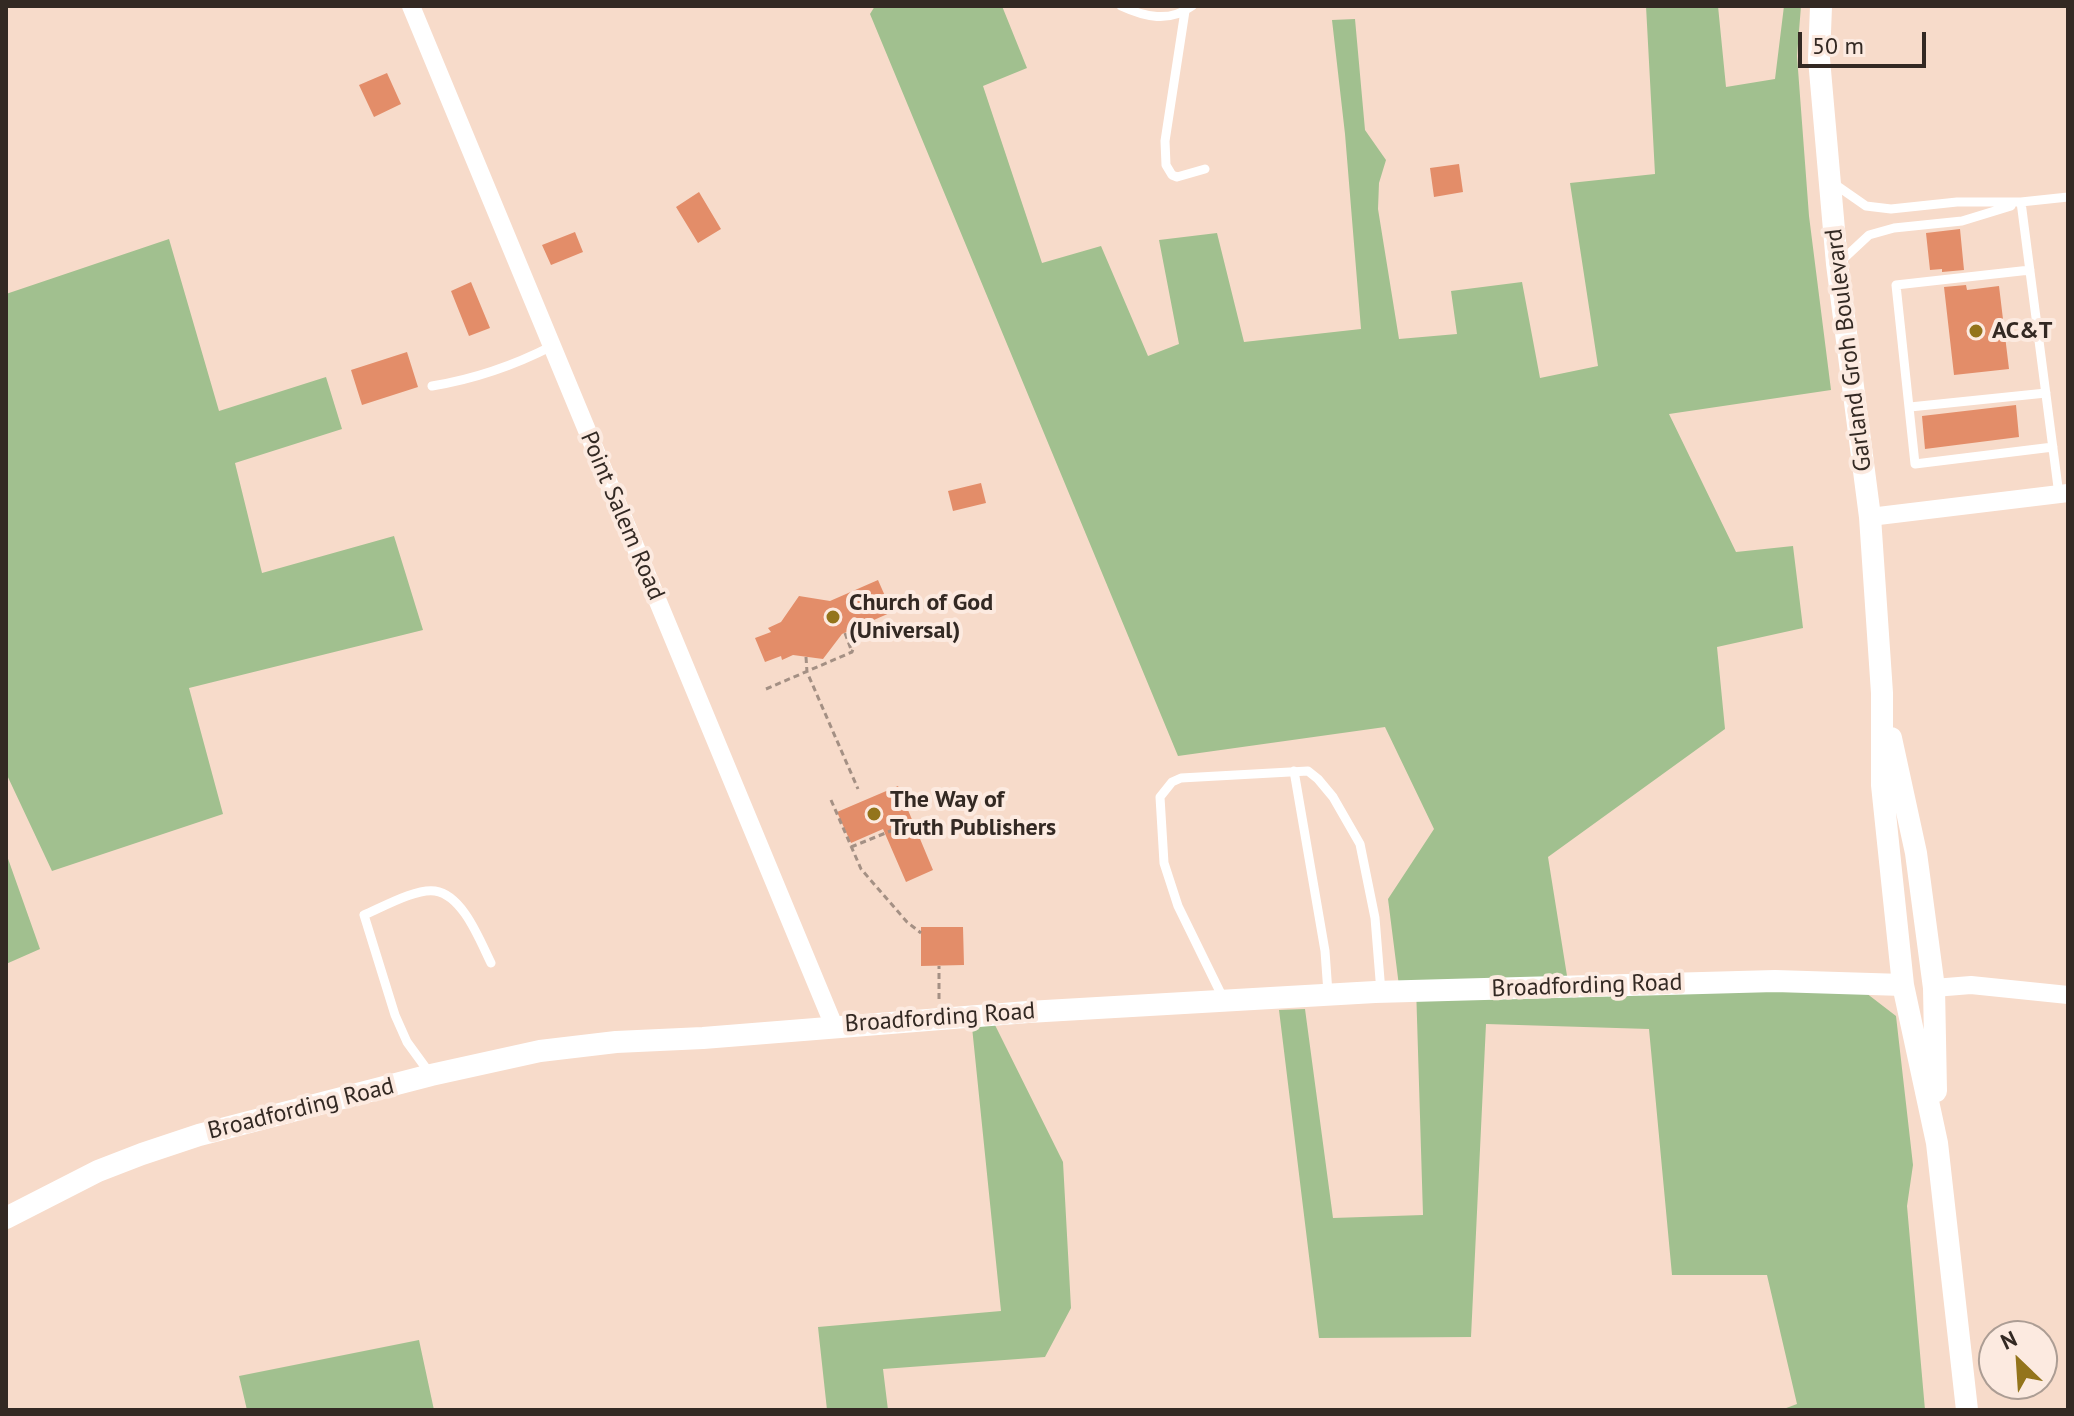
<!DOCTYPE html>
<html>
<head>
<meta charset="utf-8">
<style>
  body { margin:0 }
  #map { position:relative; width:2074px; height:1416px; overflow:hidden; background:#f7dbca; font-family:"PT Sans",sans-serif }
  canvas { display:block }
  .frame { position:absolute; inset:0; border:8px solid #332923; pointer-events:none }
  .north { position:absolute; left:1978px; top:1320px; width:80px; height:80px; box-sizing:border-box; background:#fceae0; border:2px solid #ac9d94; border-radius:50%; rotate:335deg; font-size:22px; font-weight:700; line-height:32px; text-align:center; color:#332923 }
  .north::after { content:''; display:block; margin:auto; width:28px; height:36px; background:#93741b; clip-path:polygon(50% 0,100% 100%,50% 72%,0 100%) }
  .scale { position:absolute; left:1798px; top:32px; width:128px; height:36px; box-sizing:border-box; border:4px solid #332923; border-top:0; padding-left:10px; font-size:24px; line-height:28px; white-space:nowrap; color:#332923; -webkit-text-stroke:6px #fceae0; paint-order:stroke }
</style>
</head>
<body>
<div id="map">
<canvas width="2074" height="1416"></canvas>
<div class="frame"></div>
<div class="north">N</div>
<div class="scale">50 m</div>
</div>
<script>
const g = document.querySelector('canvas').getContext('2d');
g.lineJoin = 'round';
function paint(path, color) { g.fillStyle = color; g.fill(path, 'evenodd'); }
function stroke(path, color, width, dash) { g.strokeStyle = color; g.lineWidth = width; g.lineCap = dash ? 'butt' : 'round'; g.setLineDash(dash || []); g.stroke(path); }
function drawText(font, color, halo, rows, align = 'center') {
  g.font = font + ' "PT Sans",sans-serif'; g.lineWidth = 8; g.setLineDash([]); g.textBaseline = 'middle'; g.strokeStyle = halo; g.fillStyle = color; for (const [text, x, y, turn = 0] of rows) {
    g.save(); g.translate(x, y); g.rotate((+turn || 0) * Math.PI / 180); g.textAlign = isNaN(turn) ? turn : align; if (halo) g.strokeText(text, 0, 0); g.fillText(text, 0, 0); g.restore();
  }
}
const green = new Path2D(`
  M875,6H1002L1027,68L983,86L1042,263L1101,246L1148,356L1179,344L1159,240L1217,233L1244,342L1361,329L1345,134L1332,20L1355,19L1365,130L1386,160L1379,183L1378,209L1399,339L1457,334L1451,291L1522,282L1540,378L1598,366L1570,183L1655,174L1646,6H1718L1726,87L1775,79L1784,6H1801L1797,56L1809,216L1831,390L1669,414L1736,552L1793,546L1803,628L1717,647L1725,729L1548,857L1568,982L1844,976L1896,1016L1913,1165L1907,1206L1925,1410H1781L1797,1404L1767,1275H1672L1649,1029L1486,1024L1471,1337L1319,1338L1279,1010L1305,1009L1333,1218L1423,1215L1416,986H1399L1388,899L1434,829L1385,727L1178,756L870,14Z
  M169,239L219,411L326,377L342,429L235,463L262,573L394,536L423,630L189,688L223,814L52,871L6,773V294Z
  M6,853L40,949L6,964Z
  M995,1025L1063,1162L1071,1308L1045,1357L883,1369L888,1410H827L818,1327L1001,1311L972,1027Z
  M419,1340L434,1410H247L239,1376Z`);
const building = new Path2D(`
  M387,73L401,104L374,117L359,85Z
  M1459,164L1463,192L1434,197L1430,168Z
  M699,192L721,229L698,243L676,207Z
  M1960,229L1964,270L1942,272V269L1930,270L1926,233Z
  M575,232L583,252L551,265L542,245Z
  M471,282L490,328L469,336L451,291Z
  M1966,285L1967,290L1999,286L2009,369L1954,375L1944,287Z
  M407,352L418,387L362,405L351,370Z
  M2016,405L2019,437L1925,449L1922,416Z
  M981,483L986,503L953,511L948,491Z
  M878,580L892,612L842,634L823,659L793,655L782,660L781,656L765,662L755,638L771,632L768,628L781,622L799,596L830,601Z
  M898,786L933,870L906,882L883,829L851,843L837,812Z
  M921,927H963L964,965L921,966Z`);
const path = new Path2D(`
  M845,633L852,652
  M806,657L807,672L858,789
  M766,689L852,652L861,625
  M831,800L861,869L907,922L921,933
  M851,847L893,830
  M939,999V966`);
const service = new Path2D(`
  M1121,6C1145,17 1169,23 1192,6
  M1185,11L1165,141L1166,165L1172,175L1177,177L1205,169
  M1833,183L1866,206L1891,209L1957,202H2021
  M1840,262L1869,235L1894,228L1962,221L2011,206
  M2030,270L1896,285L1915,464L2053,447
  M432,386C475,379 513,366 552,346
  M1910,407L2046,393
  M2059,495L2021,202L2068,197
  M1294,771L1325,951L1328,993
  M1224,1000L1178,906L1164,863L1160,797L1172,782L1181,778L1308,771L1318,779L1333,797L1360,844L1375,918L1381,992
  M431,1075L407,1042L395,1015L364,915C381,908 416,888 435,891C463,895 480,941 491,963`);
const minor = new Path2D(`
  M411,6L834,1026
  M1870,517L2068,493
  M1934,988L1971,985L2068,995`);
const tertiary = new Path2D(`
  M1821,6L1819,59L1837,264L1870,517L1882,693V785L1903,985L1937,1143L1967,1410
  M1891,738L1916,853L1934,988L1936,1091
  M6,1218L98,1171L142,1154L199,1135L431,1075L540,1051L616,1042L703,1038L1028,1012L1375,992L1775,981L1903,985`);
const markers = [
  [1976,331,8,"#93741b"],
  [833,617,8,"#93741b"],
  [874,814,8,"#93741b"]
];
const poiNames = [
  ["AC&T",1992,331],
  ["Church of God",849,603],
  ["(Universal)",849,631],
  ["The Way of",890,800],
  ["Truth Publishers",890,828]
];
const streetNames = [
  ["Garland Groh Boulevard",1849,350,-97],
  ["Point Salem Road",622,516,67],
  ["Broadfording Road",1587,986,-2],
  ["Broadfording Road",940,1018,-4],
  ["Broadfording Road",301,1109,-14]
];
paint(green, '#a1c08f');
paint(building, '#e38d69');
stroke(path, '#a49084', 3, [6, 4]);
stroke(service, '#fff', 9);
stroke(minor, '#fff', 18);
stroke(tertiary, '#fff', 22);
for (const [x, y, r, color] of markers) { const dot = new Path2D(); dot.arc(x, y, r, 0, 2 * Math.PI); g.fillStyle = color; g.fill(dot); stroke(dot, '#fceae0', 3); }
drawText('bold 24px', '#332923', '#fceae0', poiNames, 'left');
drawText('24px', '#332923', '#fceae0', streetNames);
</script>
</body>
</html>
